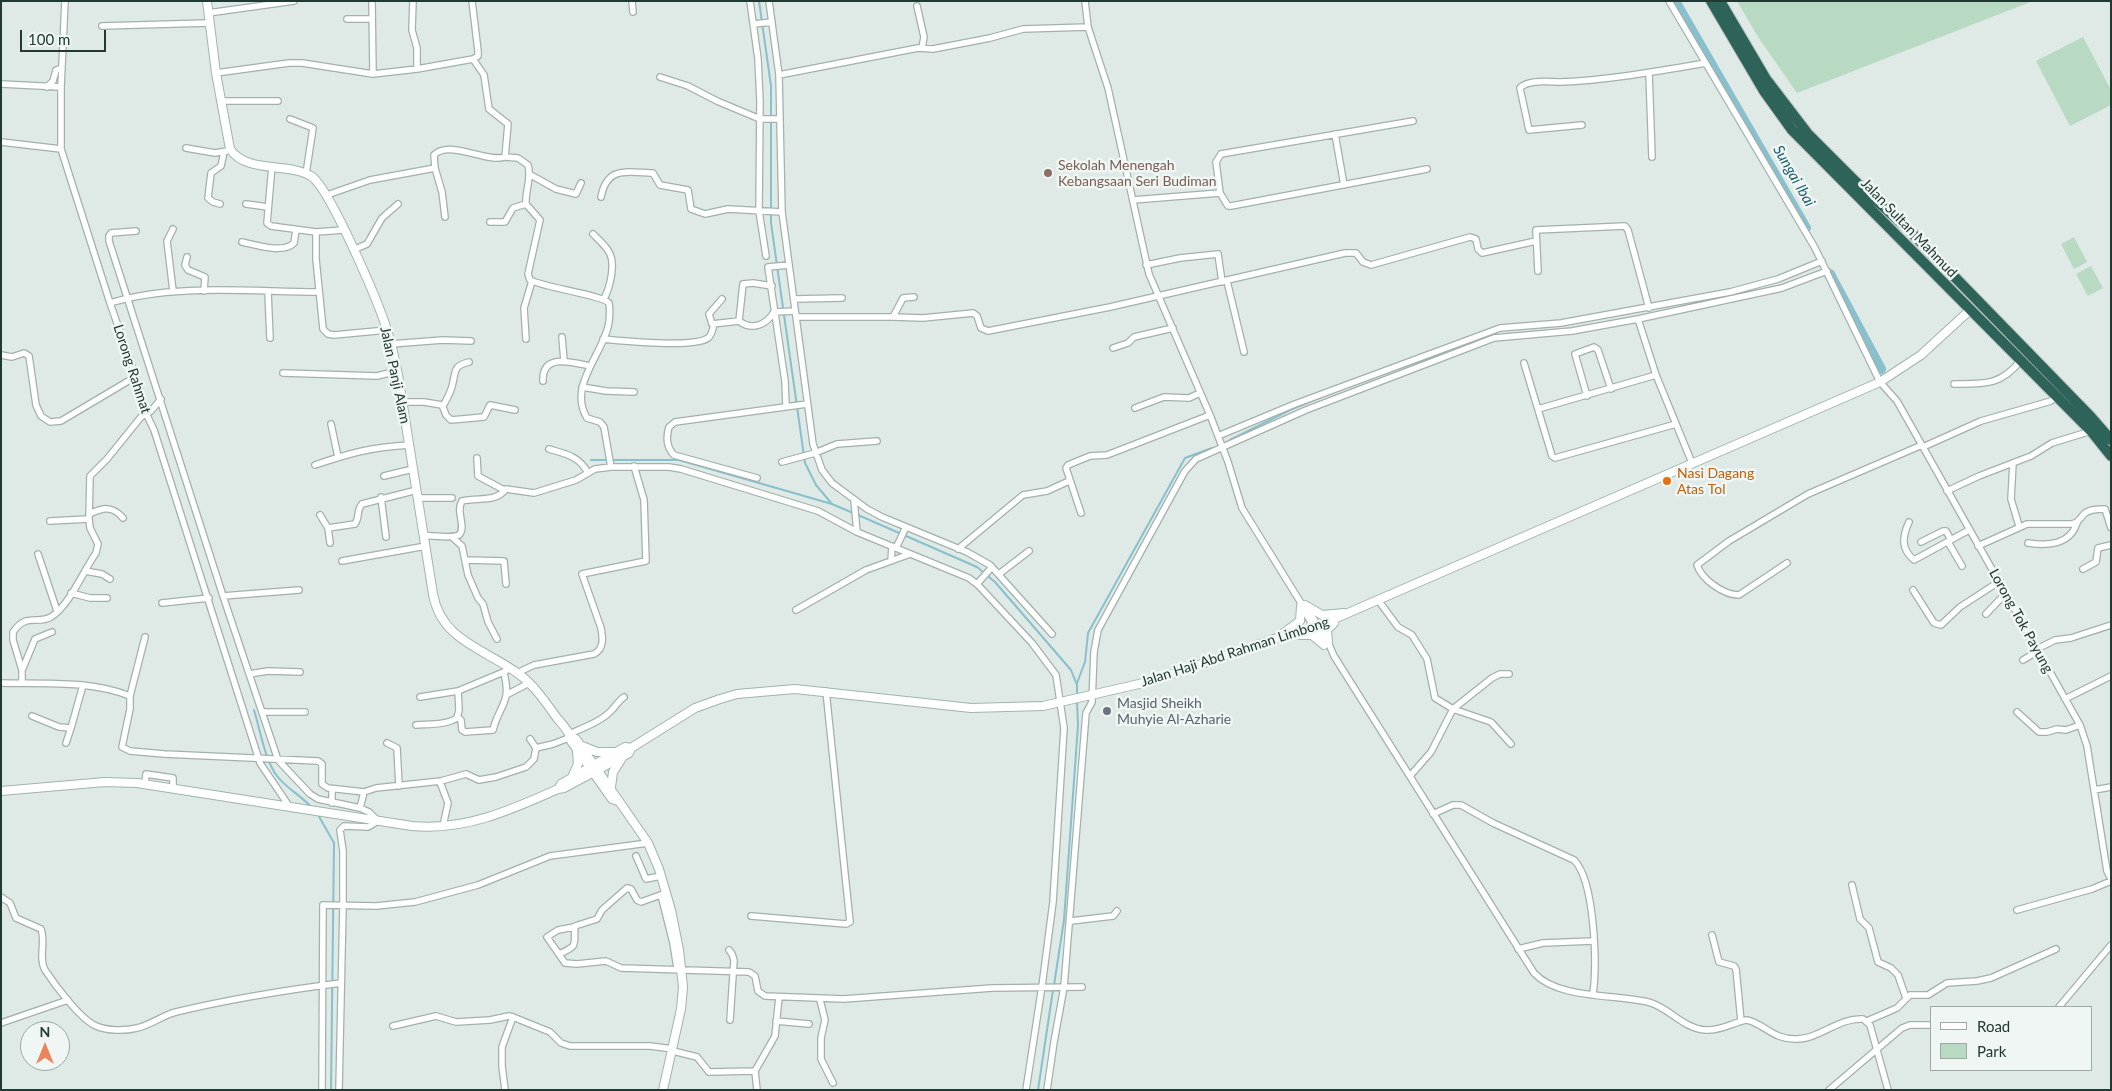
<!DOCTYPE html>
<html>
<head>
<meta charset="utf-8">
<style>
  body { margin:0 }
  #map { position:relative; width:2112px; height:1091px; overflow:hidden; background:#dfe9e5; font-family:Lato,sans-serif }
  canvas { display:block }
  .frame { position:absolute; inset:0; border:2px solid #213933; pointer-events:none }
  .legend { position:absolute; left:1930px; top:1006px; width:162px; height:65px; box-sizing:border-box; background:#eff6f3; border:1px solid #9daaa6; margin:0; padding:6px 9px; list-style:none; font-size:15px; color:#213933 }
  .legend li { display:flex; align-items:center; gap:10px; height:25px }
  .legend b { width:25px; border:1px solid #9daaa6 }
  .north { position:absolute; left:20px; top:1021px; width:50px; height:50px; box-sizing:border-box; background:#eff6f3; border:1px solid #9daaa6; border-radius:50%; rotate:0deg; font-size:14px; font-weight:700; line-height:20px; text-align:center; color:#213933 }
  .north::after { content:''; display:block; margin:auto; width:18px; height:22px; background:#eb845b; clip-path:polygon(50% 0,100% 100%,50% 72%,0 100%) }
  .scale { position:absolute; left:20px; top:30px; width:86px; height:22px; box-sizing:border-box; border:2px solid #213933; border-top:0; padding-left:6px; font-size:15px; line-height:18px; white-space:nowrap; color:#213933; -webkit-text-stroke:4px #eff6f3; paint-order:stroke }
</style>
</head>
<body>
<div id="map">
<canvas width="2112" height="1091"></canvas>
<div class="frame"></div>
<ul class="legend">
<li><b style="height:6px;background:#fff"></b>Road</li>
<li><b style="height:14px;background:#b8dac3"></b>Park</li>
</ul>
<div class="north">N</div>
<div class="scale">100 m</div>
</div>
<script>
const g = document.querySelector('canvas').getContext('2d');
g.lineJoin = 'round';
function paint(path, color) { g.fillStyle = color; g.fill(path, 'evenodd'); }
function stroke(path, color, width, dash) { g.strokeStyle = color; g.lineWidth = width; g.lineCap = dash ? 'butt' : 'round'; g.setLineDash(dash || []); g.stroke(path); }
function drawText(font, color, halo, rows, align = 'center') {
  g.font = font + ' Lato,sans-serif'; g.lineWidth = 5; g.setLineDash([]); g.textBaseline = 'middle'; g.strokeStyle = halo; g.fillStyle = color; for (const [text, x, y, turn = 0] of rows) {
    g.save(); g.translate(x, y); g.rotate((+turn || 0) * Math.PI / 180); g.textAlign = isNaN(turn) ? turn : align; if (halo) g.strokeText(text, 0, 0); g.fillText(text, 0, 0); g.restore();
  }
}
const green = new Path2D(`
  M1737,1H2033L1797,93L1758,37Z
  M2083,37L2111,90V105L2070,126L2036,61Z
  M2074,237L2087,262L2074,269L2061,244Z
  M2091,266L2103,288L2088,296L2076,274Z`);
const stream = new Path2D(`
  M759,1L771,86V223L805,463L816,485L832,504L853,513
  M1405,366L1434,356
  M1230,440L1290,410L1319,398
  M591,460H679L832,504
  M858,515L977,567L995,582L1071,670L1077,685V697
  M1077,683L1085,662L1088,633L1185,458L1212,448
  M254,710C260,729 265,761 277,776C287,789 302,796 312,808
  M317,813L334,843L331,1090
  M1054,985L1064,920L1078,725L1077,701
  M1038,1090L1053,990`);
const river = new Path2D(`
  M1675,1L1806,228
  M1830,274L1881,369`);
const street = new Path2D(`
  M65,1L61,87V149L110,303L139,386L143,407L154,430L260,763L289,806
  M372,1L373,74
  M413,1L412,30L417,48V69
  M472,1L478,51V56L473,59
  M632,1L633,12
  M750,1L758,59L760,101L759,211L766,256
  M769,1L779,75L782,212L813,444L822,470L832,483L867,509L882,517L967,552L990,565L1052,634
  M1085,1L1088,27L1108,88L1149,274L1210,415L1228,462L1242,508L1301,603L1305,605L1328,642L1334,656L1534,973C1558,999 1613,994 1648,1002C1669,1007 1683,1029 1706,1030C1722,1031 1733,1022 1747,1020C1765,1024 1773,1040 1797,1039C1819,1039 1840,1017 1863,1019L1870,1025L1888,1090
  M1669,1L1815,248L1880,382L1897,401L2080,725L2087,746L2107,871L2111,879
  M917,6L924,37L922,48
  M208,13L294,1
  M347,19H372
  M754,24L772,22
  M102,26L209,23
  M216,73L289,63H302L373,74L417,69L473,59
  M1649,73L1652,157
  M779,75L918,48L933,49L990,38L1023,29L1088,27
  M660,77L688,86L717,101L760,119H780
  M1,84L61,87
  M47,87L53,81L56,70L62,68
  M221,101H278
  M290,119L313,128L306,174
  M1413,121L1221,154L1216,162L1220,193L1228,206H1231L1427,169
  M1582,125L1529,130L1520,88C1528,79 1549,82 1561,82C1610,80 1658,71 1706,63
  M1335,134L1344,185
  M1,142L61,149
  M186,148L215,153L227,151
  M505,157L518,158L528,165C532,179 525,190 526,204L540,220L528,274L530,280C546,288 602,295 609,303C610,311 610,319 608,327C601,356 568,387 587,418L600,422L604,427L611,467
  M272,166L267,223L271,226L316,232
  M435,168L442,192L445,217
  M529,174L556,189L576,194L581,183
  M327,195L370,180L435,168L434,155C448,139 487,163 505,157L508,124L489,109L484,75L473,59
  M601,197C607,166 627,172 651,173H653L660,185L688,190L691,209L705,214L728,209L782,212
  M1133,200L1220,193
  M220,204L213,202L208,198L211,173L221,166L224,152
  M246,204L268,207
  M490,222H505L513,208L526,204
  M173,229L167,241L173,291
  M343,230L316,232V259L323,329L328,334L334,335L387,330
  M136,231L111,233L109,236V241L223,596L278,760L310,794L318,799L360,808L369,812L378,821L368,827L344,826L340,830L343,851V906L339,1090
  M593,234C598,239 605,245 609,252C616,264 610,287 604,299
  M242,242C256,245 283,254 294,243L296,230
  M353,250L367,244L382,218L398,204
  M187,257L185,265L188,270L205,277L204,291
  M1146,265L1180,258L1218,254L1222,282
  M1538,271L1536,230L1625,226L1628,230L1649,308
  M1227,281L1244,352
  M268,292L270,338
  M722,299L709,314L712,324L739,321C752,331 766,325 774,312L795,311
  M794,299L842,298
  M110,303C173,283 253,292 319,292
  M796,317H893L903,298L914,297
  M893,317L923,318L973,313L977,316L981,328L988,331L1110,307L1345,253H1356L1363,262L1371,265L1470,237L1476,239L1478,249L1482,253L1536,241
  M1638,319L1656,375L1692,463
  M739,321L743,284L753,283L772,286
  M562,337L564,361
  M526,339L524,308L532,281
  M603,339C622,341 695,348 708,338C712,335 713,329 714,324
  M391,344L443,340L471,341
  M1113,348L1128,343L1134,337L1173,328
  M1,355L12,357L24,353L29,356L36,405L41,416L50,422L61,421L135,377
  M1524,363L1552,456L1555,458L1676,424
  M283,373L377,376L397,371
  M543,381C542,353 571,362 590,366
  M1954,384C1983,384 2001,386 2021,360
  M582,387L606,391L634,392
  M1587,396L1575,354L1594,347L1598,350L1611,389
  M402,402H424L442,405L446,415L451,420L484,417L490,405L515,410
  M443,406C447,399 452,389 453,382C456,369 454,366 469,362
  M786,406L785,381L768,267L789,265
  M1135,408L1164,397L1189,398L1200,393
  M1538,409L1656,375
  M331,424L338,457
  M1218,436L1295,404L1500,328L1561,323L1730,292L1778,279L1822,261
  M1923,447L1981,421L2051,401L2057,396
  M549,449C566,454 579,456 588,473
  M477,458L478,476L504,490
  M782,462L815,453L837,444L877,441
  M2013,463L2011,499L2019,526
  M315,465C350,453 372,447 410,445
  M384,476L413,469
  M757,478L674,455C666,447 666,437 669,427L675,422L807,404
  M1947,491L1979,476L2031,456L2052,443L2091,431
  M381,497L386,537
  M418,498H452
  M854,500L857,532
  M1081,513L1066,468L1068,465L1090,456L1107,455L1210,415
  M89,514C103,508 112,505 123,518
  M320,515L328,528
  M50,521L89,519
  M1909,522C1902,537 1901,549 1914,560L1969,530
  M424,536C436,535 448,539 459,535C467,526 455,512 462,501C479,497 495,503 506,489L534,493L576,480L595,469L611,467H669L681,469L818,511L857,532L969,578L978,585L1032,643L1056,675L1064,728L1053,902L1042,986L1026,1090
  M452,537L462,546L468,575L478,598L483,604L488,622L497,639
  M1921,542L1943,531H1946L1951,540
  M1948,542L1962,566
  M330,543L328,528L355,524C360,517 356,511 362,504L417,490
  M2028,543C2048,546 2070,545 2077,523
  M1978,546L2027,524H2072C2080,522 2079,519 2084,514C2089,509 2098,509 2105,509L2111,528
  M896,548L906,527
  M958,549L1023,495L1047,491L1069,481
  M38,554L57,611
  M465,560L504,561L506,584
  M342,561L426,546
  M891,561L892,546
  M1787,563L1739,595C1724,595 1702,580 1697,565L1729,541L1808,494L1922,445
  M2083,569L2096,562L2098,548L2111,545
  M85,571L102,574L110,579
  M999,574L1029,551
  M977,584L992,567
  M1913,590L1934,623L1941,625L1960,607L2000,581
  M71,593L90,598H107
  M223,596L299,590
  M1378,600L1398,627L1412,635L1427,659L1435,698L1453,709L1491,722L1511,744
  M162,603L209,598
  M1301,605L1321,640
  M796,610L866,570L910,554
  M1986,614L2006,593
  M2037,649L2055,640L2071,638L2111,625
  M2023,660L2038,651
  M23,668L35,639L52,632
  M517,673L534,665L594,654C604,649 603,638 601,628L582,574L646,561L644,500L634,466
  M249,674L268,671L300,672
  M1,683C44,684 89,680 130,696V709L122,747L130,751L164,754L318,761L322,764V784L328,788L364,792L376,788L441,781L466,774L479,780L496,777L526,767L534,759L536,748L530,739
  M22,683V670L13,640V632C27,612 37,625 51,617C70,605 83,571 96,553L98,544L90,528L89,519L90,476L107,459L141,417L151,411L161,399
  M508,694L529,683
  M130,696L145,637
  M420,697L458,691L506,671
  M2065,699L2111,676
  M262,712H305
  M2017,712L2039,732H2047L2057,729L2066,730L2080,725
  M32,716L59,727L71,728L83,685
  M457,717L461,720L462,730L465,732L493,730C499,705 512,703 504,673
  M416,725C429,724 446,725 457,718L459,710L458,691
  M569,734C583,728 600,722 611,711C616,706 618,701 624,697
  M66,743L71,728
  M387,743L397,748L399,786
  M536,748L553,744L571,737
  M1410,776L1431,752L1453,709L1492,678L1500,674H1509
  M440,782L448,803L443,826
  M145,785L146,774L173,778V789
  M332,789V803
  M2094,790L2111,787
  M360,808L364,792
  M1433,814L1453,805H1461L1493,823L1574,860C1595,881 1597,964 1593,994
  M636,856L646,879L661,876
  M1852,885L1860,919L1869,928L1878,962L1891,968L1898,975L1906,998
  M661,895L673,943L677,968
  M1,897L10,903L16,918L41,929C46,941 38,958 45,970C55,985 80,1019 96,1026C108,1031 125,1031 137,1028C151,1025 163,1015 176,1012C230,999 286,990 341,983
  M2017,910L2092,889L2111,881
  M751,916L846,924L850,922L826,691
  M1071,921L1113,916L1117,911
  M574,927L558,930L547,937L565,963L577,964L606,961L621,968L749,972L755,976L758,991L765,996L844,999L992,988L1082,987
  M1712,935L1719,962L1734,966L1736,969L1741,1021
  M1518,949L1543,943L1593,941
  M729,950L732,954L734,960L730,1020
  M559,954C580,945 573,945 575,926L597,919L602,910L627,888L631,889L637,900L641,902L666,893
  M820,1000L825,1020L821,1038V1059L833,1083
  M2059,1007L2111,945
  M776,1021L809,1024
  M1867,1021L1897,1008L1910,995H1928L1947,983L1977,981L1991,978L2056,949
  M1,1023L68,1000
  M393,1026L436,1016L456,1022L490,1020L509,1016L513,1017
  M673,1051L697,1057L709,1072L755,1071L775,1036L779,997
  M755,1071L757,1090
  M322,1090L323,905L376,906L415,902L478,885L550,856L648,843
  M505,1090L502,1066V1047L513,1017L550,1032L561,1043L570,1046H650L673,1049
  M1047,1090L1054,1042L1064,987L1086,713L1092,702L1094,652L1098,630L1185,471L1196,459L1306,410L1494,338L1572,331L1638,319L1782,288L1827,271
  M1829,1090L1902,1028L1910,1025H1931`);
const secondary = new Path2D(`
  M207,1L216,73L230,149C247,174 287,162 311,176C330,188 379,304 387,330C392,345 395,360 398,375L433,594C441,641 486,649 520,675C535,686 546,703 557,718C562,724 571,733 571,741L612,799L618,801
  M1305,605L1322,615L1344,613
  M1300,635H1312L1324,645
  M1280,637L1282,634L1300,621L1301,606
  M1328,642L1327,630L1334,623
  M571,737L576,739L648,843L659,869L671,910L679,950L683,987L681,1009L663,1090
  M582,746L597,752H614
  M573,775L578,764L577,751
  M611,787L613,772L622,758
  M558,789L561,784L625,747L631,748
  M1,791L105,782L137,783L412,826C465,831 511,810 558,789L564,788L629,753L631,748L695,708L720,699L737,694L795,689L971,708L1043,706L1152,681L1280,637L1284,638L1318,626L1880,382L1921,355L1970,310`);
const highway = new Path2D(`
  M1711,1L1764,91L1792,130L2091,431L2111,456
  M1720,1L1766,79L1808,134L1860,186L1907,228L2091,417L2111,440`);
const markers = [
  [1048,173,5,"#8d6e63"],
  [1667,481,5,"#e8710a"],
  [1107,711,5,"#6b7280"]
];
const educationNames = [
  ["Sekolah Menengah",1058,165],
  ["Kebangsaan Seri Budiman",1058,181]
];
const streetNames = [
  ["Jalan Sultan Mahmud",1909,228,46],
  ["Lorong Rahmat",132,369,72],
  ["Jalan Panji Alam",395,375,78],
  ["Lorong Tok Payung",2021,621,61],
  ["Jalan Haji Abd Rahman Limbong",1235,652,-18]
];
const foodNames = [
  ["Nasi Dagang",1677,473],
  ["Atas Tol",1677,489]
];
const worshipNames = [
  ["Masjid Sheikh",1117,703],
  ["Muhyie Al-Azharie",1117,719]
];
const waterNames = [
  ["Sungai Ibai",1794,176,60]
];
paint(green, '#b8dac3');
stroke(stream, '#88c0cd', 2);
stroke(river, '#88c0cd', 10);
stroke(street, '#a2b1ac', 8);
stroke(secondary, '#9fb5ad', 10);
stroke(highway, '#bcc4c2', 12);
stroke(street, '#fff', 5.5);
stroke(secondary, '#fff', 8);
stroke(highway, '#2e635a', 10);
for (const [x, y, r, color] of markers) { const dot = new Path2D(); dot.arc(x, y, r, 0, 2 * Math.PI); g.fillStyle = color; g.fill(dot); stroke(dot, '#eff6f3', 2); }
drawText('14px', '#785e54', '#eff6f3', educationNames, 'left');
drawText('14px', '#213933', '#eff6f3', streetNames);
drawText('14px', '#c56008', '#eff6f3', foodNames, 'left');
drawText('14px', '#5b616d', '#eff6f3', worshipNames, 'left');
drawText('italic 15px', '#1e6071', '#eff6f3', waterNames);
</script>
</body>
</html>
